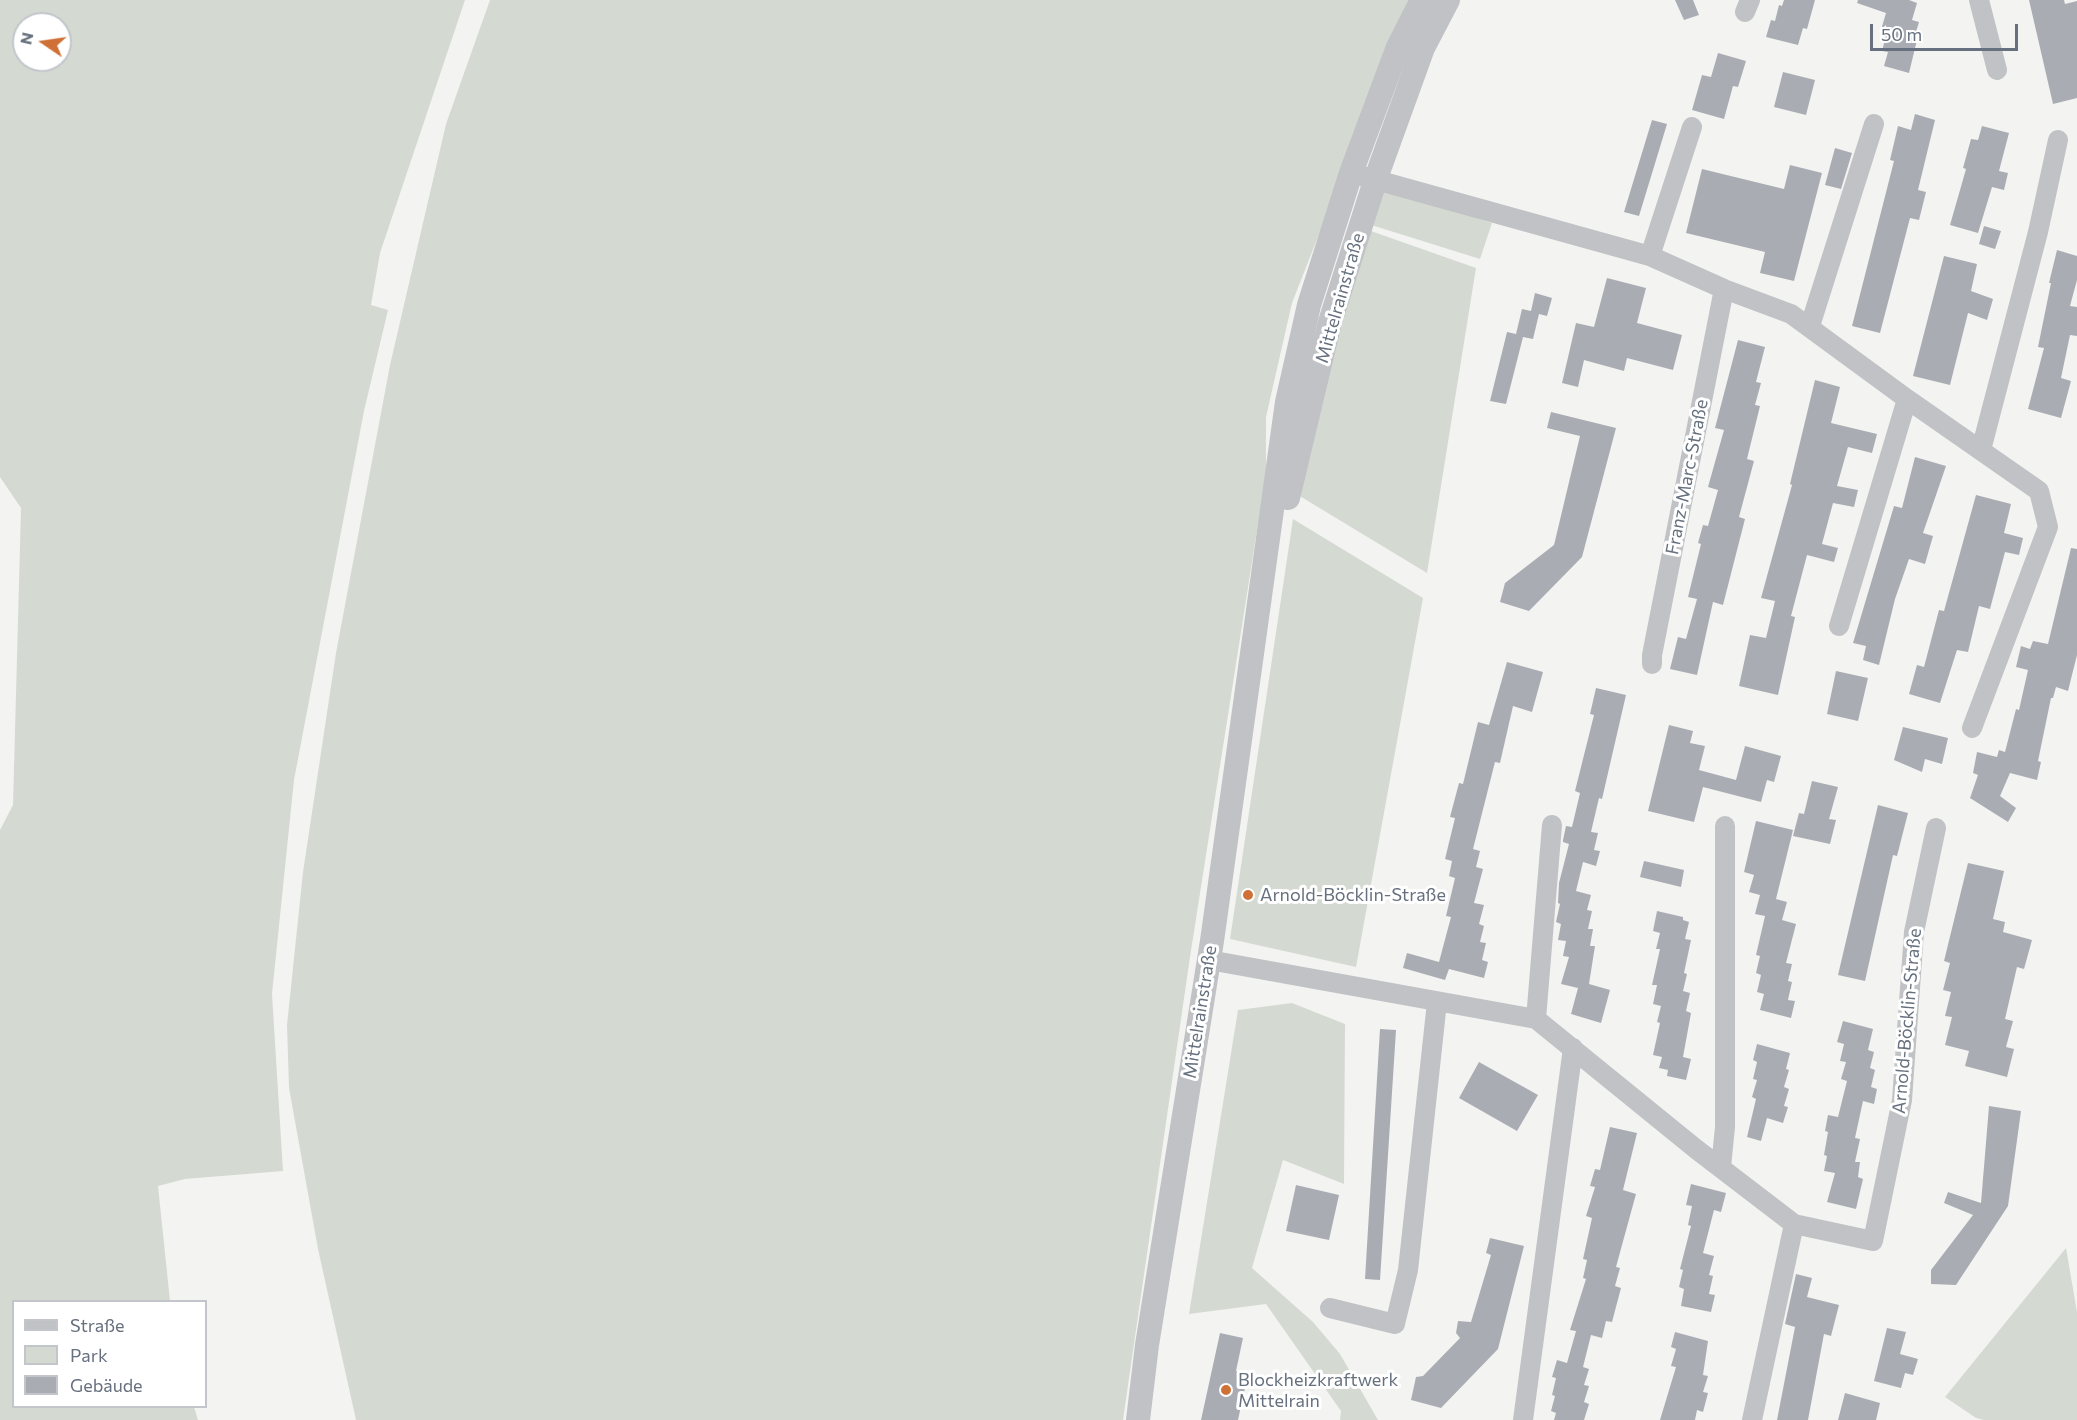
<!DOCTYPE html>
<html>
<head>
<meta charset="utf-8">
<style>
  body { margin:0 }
  #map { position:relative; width:2077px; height:1420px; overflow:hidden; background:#f3f4f1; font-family:Commissioner,sans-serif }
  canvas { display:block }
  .legend { position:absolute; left:12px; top:1300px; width:195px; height:108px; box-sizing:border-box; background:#fff; border:2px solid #c2c6cb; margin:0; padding:8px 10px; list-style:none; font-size:18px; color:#66707e }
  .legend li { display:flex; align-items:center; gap:12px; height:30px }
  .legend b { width:30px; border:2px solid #c2c6cb }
  .north { position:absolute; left:12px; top:12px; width:60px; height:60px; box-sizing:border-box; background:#fff; border:2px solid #c2c6cb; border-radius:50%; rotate:283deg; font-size:16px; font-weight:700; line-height:24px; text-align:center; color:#66707e }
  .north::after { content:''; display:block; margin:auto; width:21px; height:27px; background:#cf7036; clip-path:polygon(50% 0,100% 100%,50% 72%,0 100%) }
  .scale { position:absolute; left:1870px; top:24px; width:148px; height:27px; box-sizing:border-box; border:3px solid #66707e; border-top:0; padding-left:8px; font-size:18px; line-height:21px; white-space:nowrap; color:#66707e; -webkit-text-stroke:4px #fff; paint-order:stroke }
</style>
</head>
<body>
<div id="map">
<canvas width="2077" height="1420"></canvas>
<ul class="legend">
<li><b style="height:8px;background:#c0c2c5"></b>Straße</li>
<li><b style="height:16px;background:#d4dad2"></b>Park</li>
<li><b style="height:16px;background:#a9adb3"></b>Gebäude</li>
</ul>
<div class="north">N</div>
<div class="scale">50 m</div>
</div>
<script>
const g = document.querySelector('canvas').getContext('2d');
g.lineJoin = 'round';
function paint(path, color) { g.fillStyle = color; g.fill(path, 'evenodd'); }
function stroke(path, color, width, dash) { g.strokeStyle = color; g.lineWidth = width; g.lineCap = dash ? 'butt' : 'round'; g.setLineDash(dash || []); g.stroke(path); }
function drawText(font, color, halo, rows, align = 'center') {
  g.font = font + ' Commissioner,sans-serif'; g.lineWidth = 6; g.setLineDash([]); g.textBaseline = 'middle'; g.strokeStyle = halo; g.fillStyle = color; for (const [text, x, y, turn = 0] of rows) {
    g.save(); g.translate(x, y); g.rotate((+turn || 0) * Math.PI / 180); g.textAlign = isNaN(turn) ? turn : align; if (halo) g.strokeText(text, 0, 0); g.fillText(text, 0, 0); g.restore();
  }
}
const green = new Path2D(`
  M0,0H465L380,253L371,305L388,310L364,411L294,780L272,994L283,1171L185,1179L158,1186L170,1301L14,1302V1406L194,1407L198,1420H0V830L13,805L21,508L0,477ZM24,24H60V60H24Z
  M490,0H1411L1292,303L1266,417V473L1190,957L1123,1420H356L318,1249L289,1088L287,1025L303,872L336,653L390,365L446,124Z
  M1382,187L1492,223L1480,259L1368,224Z
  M1368,230L1476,268L1427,573L1298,495L1341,306Z
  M1293,519L1423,598L1356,967L1230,939Z
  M1292,1003L1345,1024L1344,1184L1283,1160L1252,1268L1313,1322L1340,1354L1378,1420H1340L1341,1411L1266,1304L1189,1314L1238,1010Z
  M2066,1248L2077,1312V1420H1984L1976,1418L1945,1397Z`);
const building = new Path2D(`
  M1675,0H1693L1699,15L1684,20Z
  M1784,0H1815L1807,29L1803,28L1798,45L1766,37L1771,20L1775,21L1779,5L1782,6Z
  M1858,0H1909L1917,3L1912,20L1919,22L1914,39L1917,40L1909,73L1884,66L1888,52L1882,51L1887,32L1881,30L1886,13L1857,3Z
  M2029,0H2064L2065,4L2077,1V98L2053,104Z
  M1718,53L1746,61L1738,87L1733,86L1724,119L1692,110L1702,75L1711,77Z
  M1783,72L1815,80L1806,115L1774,107Z
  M1915,114L1935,120L1918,190L1926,192L1919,220L1910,218L1880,333L1852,326L1894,161L1890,160L1898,126L1911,130Z
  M1652,120L1667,124L1639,216L1624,212Z
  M1982,126L2009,133L1999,171L2008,173L2004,190L1992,187L1978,233L1950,225L1966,169L1963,168L1971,139L1978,140Z
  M1835,148L1852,153L1841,189L1825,185Z
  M1790,165L1822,173L1794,281L1760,273L1765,252L1686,233L1702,169L1784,189Z
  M1984,226L2001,231L1995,249L1979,244Z
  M2057,250L2077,256V280L2070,306L2077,307V336L2070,335L2061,378L2071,381L2061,418L2028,409L2044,348L2038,347L2051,283H2049Z
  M1944,256L1977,264L1971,291L1993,299L1987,320L1968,313L1950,385L1913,376Z
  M1607,278L1646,288L1637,323L1682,335L1673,370L1627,358L1624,371L1584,360L1578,387L1562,383L1576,323L1594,327Z
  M1535,293L1552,298L1547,316L1539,314L1533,339L1523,337L1506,404L1490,401L1507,332L1516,334L1522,309L1531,311Z
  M1738,340L1765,347L1756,382L1761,383L1755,405L1760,406L1747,459L1754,461L1739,517L1745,519L1723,605L1713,602L1697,675L1670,669L1678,637L1686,639L1697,599L1688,597L1701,544L1698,543L1703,525L1708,526L1718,490L1708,487L1724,430L1715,428Z
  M1815,380L1840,387L1831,423L1877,434L1872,453L1848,447L1837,486L1858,490L1854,507L1833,503L1822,544L1838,548L1834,562L1807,555L1791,616L1795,617L1778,695L1739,686L1750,635L1766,638L1775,601L1761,598L1792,485L1790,484Z
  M1551,412L1616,428L1582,557L1529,611L1500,602L1505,583L1554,545L1580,436L1547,428Z
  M1915,457L1946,466L1923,533L1933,536L1925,564L1909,559L1895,599L1879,665L1863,660L1866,646L1853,643L1894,506L1902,508Z
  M1976,495L2011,504L2004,533L2023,538L2019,555L2005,552L1990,609L1979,606L1968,652L1957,650L1940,703L1909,694L1917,665L1924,667L1939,610L1944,611Z
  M2071,548L2077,549V655L2068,691L2056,687L2053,698H2051L2038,761L2041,762L2037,780L2010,773L2000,796L2016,808L2008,822L1970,798L1978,775L1973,773L1977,752L1997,757L1999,750L2005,752L2016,709L2019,710L2028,670L2016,667L2021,646L2030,649L2033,641L2048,644Z
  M1507,662L1543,672L1532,712L1513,706L1500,763L1495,762L1473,849L1480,851L1476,867L1483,869L1474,903L1484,905L1479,924L1484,926L1480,942L1486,943L1482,960L1488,962L1484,978L1449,969L1445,980L1403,968L1407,953L1439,962L1451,917L1446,916L1455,878L1449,876L1452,861L1445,859L1455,818L1450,817L1459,783L1463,784L1478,722L1489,725Z
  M1836,671L1868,678L1858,721L1827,714Z
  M1596,688L1626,695L1602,799L1599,798L1591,832L1598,833L1594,850L1600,851L1596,866L1583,862L1576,891L1591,895L1587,910L1592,911L1588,929H1593L1590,946H1595L1589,984L1610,990L1601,1023L1571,1014L1578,988L1561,984L1569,957L1563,956L1566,941L1558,940L1561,924L1556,922L1560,904L1558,903L1559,883L1569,844L1563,842V840L1566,826L1572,827L1580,793L1575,791L1594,715L1590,714Z
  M1669,725L1693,731L1690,743L1705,746L1699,770L1736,780L1745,746L1781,756L1774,782L1767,780L1761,802L1703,787L1694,822L1648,811Z
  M1903,727L1948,738L1942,764L1925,759L1922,772L1894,760Z
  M1812,781L1838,787L1829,819L1836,820L1830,844L1793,836L1799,813L1804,814Z
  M1878,805L1908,813L1897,856L1893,855L1865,981L1838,975Z
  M1756,821L1793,830L1776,899L1787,902L1782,920L1796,924L1786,963L1792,964L1788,981L1792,982L1788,1000L1795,1001L1791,1018L1760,1010L1764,994L1757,992L1761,975L1756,973L1760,956L1756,955L1765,916L1755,914L1760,895L1749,892L1754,875L1744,872Z
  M1644,861L1684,870L1681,887L1640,877Z
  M1968,863L2004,871L1993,919L2005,922L2003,932L2032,940L2024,969L2017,967L2005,1019L2013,1021L2006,1047L2014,1049L2007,1077L1965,1066L1969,1051L1945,1045L1952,1017L1945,1016L1951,992L1943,990L1950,963L1944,961Z
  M1657,911L1683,917V920L1689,922L1685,939L1691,940L1684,973L1687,974L1683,991L1690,993L1686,1011L1691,1013L1683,1057L1691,1059L1686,1080L1667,1076L1668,1070L1659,1068L1662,1057L1653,1055L1660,1023L1657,1022L1661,1006L1653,1004L1657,985H1652L1660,949H1656L1660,933L1653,931Z
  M1843,1021L1873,1029L1868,1050L1874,1052L1870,1068L1875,1070L1871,1087L1877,1089L1874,1104L1863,1101L1855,1138L1860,1139L1855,1162H1860L1858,1177L1863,1179L1856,1209L1827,1202L1835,1173L1824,1171L1827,1156L1824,1155L1828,1132L1825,1131L1828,1115L1838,1117L1847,1081L1841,1079L1846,1062L1840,1061L1844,1044L1837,1042Z
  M1380,1029L1396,1030L1380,1280L1365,1279Z
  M1757,1044L1790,1053L1786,1069L1789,1070L1784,1087L1789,1089L1784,1106L1788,1107L1783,1123L1767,1118L1761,1141L1747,1137L1756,1099L1752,1097L1757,1080L1753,1079L1757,1062L1753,1060Z
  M1479,1062L1538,1095L1517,1131L1459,1098Z
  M1989,1106L2021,1111L2008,1206L1956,1285L1931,1284V1270L1973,1215L1944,1203L1948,1192L1981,1203Z
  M1610,1127L1637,1133L1623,1190L1636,1194L1616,1267L1620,1268L1615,1286L1621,1288L1612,1322L1606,1321L1602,1338L1591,1335L1583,1367L1589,1369L1584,1385L1589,1386L1584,1402L1589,1404L1584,1420H1554L1556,1413L1551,1411L1555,1396L1552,1395L1556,1378L1552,1377L1557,1360L1567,1363L1576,1331L1570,1330L1586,1279L1583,1278L1587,1260L1583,1259L1592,1218L1586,1216L1595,1187L1590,1186L1595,1169L1600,1170Z
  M1691,1184L1726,1193L1721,1212L1714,1210L1703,1253L1714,1256L1709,1275L1713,1276L1709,1294L1715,1295L1711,1312L1681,1306L1684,1289L1679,1287L1683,1270L1680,1269L1691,1226L1688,1225L1692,1206L1686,1205Z
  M1296,1185L1339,1195L1329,1240L1286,1231Z
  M1490,1238L1524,1246L1498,1349L1441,1408L1411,1400L1416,1377L1423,1376L1460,1338L1456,1333L1458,1321L1471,1322L1491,1255L1486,1253Z
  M1796,1274L1812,1278L1807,1297L1839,1305L1831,1336L1824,1334L1808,1420H1777L1795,1327L1785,1324Z
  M1887,1328L1906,1332L1900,1354L1918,1359L1913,1375L1905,1373L1901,1388L1874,1381Z
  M1675,1332L1708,1341L1703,1375L1708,1376L1703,1392L1708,1393L1703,1412L1697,1410L1695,1420H1660L1676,1367L1671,1366L1676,1349L1671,1347Z
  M1220,1333L1243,1338L1236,1371L1248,1374L1238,1420H1201Z
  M1845,1393L1880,1403L1876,1420H1838Z`);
const minor = new Path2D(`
  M1979,0L1997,70
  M1745,12L1750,0
  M1351,173L1650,256L1724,289L1791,314L1907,399L2039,491L2048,527L1972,728
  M1650,256L1692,127
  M1810,326L1874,124
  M1981,450L2038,232L2058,140
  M1839,626L1907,399
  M1652,664V655L1724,289
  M1209,960L1536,1019L1696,1149L1794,1224L1873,1241L1902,1100L1914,932L1936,828
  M1536,1019L1552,825
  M1721,1167L1725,1127V826
  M1330,1308L1395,1324L1408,1270L1437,1002
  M1523,1420L1573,1048
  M1752,1420L1794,1224`);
const tertiary = new Path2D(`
  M1288,498L1330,322L1376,178L1423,48L1448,0
  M1138,1420L1147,1345L1212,941L1287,402L1309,305L1351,173L1398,47L1422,0`);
const markers = [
  [1248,895,6,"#cf7036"],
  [1226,1390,6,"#cf7036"]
];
const streetNames = [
  ["Mittelrainstraße",1340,298,-74],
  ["Franz-Marc-Straße",1687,477,-79],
  ["Mittelrainstraße",1200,1012,-81],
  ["Arnold-Böcklin-Straße",1907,1021,-85]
];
const poiNames = [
  ["Arnold-Böcklin-Straße",1260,895],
  ["Blockheizkraftwerk",1238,1380],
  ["Mittelrain",1238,1401]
];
paint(green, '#d4dad2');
paint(building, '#a9adb3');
stroke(minor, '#c0c2c5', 20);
stroke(tertiary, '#c0c2c5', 24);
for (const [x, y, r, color] of markers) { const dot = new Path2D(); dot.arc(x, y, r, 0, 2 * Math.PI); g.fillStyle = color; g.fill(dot); stroke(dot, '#fff', 2); }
drawText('18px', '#66707e', '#fff', streetNames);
drawText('18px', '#66707e', '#fff', poiNames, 'left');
</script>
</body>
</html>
